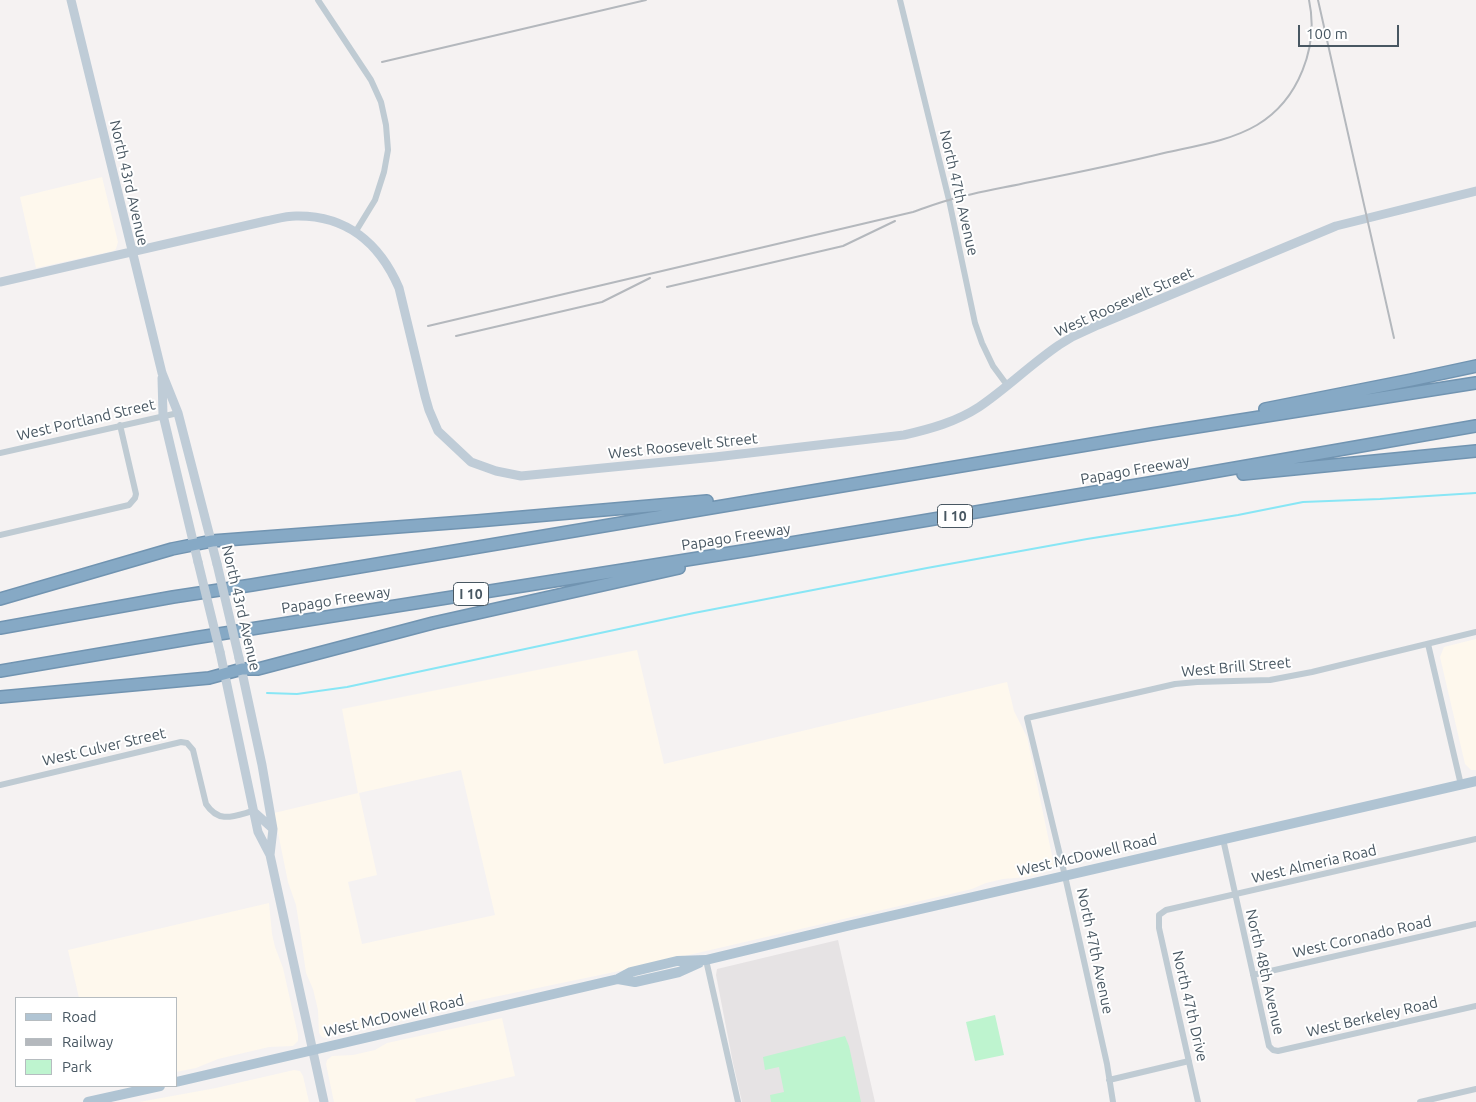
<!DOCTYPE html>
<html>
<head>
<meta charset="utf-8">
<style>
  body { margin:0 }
  #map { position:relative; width:1476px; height:1102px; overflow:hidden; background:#f5f2f2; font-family:Ubuntu,sans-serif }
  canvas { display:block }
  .legend { position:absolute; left:15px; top:997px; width:162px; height:90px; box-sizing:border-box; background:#fff; border:1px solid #b6bcc0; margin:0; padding:6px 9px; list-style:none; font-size:15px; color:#485762 }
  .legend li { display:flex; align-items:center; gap:10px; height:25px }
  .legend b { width:25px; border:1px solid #b6bcc0 }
  .scale { position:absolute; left:1298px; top:25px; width:101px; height:22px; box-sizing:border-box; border:2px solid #485762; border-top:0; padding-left:6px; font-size:15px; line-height:18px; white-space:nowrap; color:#485762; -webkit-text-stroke:4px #fff; paint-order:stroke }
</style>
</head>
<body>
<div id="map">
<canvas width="1476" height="1102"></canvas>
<ul class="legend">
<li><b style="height:6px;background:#b0c4d3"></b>Road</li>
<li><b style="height:6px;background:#b4b8bd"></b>Railway</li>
<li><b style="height:14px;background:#bef4cf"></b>Park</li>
</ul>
<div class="scale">100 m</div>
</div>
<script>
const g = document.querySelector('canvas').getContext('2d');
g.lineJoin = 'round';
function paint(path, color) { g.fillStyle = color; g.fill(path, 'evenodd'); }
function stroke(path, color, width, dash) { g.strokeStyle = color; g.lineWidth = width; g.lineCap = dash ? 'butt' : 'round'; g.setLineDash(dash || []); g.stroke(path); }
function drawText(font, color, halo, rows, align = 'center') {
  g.font = font + ' Ubuntu,sans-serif'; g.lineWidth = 4; g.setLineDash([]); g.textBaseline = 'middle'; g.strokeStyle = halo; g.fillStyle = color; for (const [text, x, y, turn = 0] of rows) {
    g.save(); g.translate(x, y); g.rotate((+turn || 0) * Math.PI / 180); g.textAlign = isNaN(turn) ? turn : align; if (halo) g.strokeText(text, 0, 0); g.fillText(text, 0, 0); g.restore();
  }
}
const commercial = new Path2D(`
  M102,177L118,242L116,249L113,251L36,268L20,197Z
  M1476,639V770H1471L1465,764L1440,657L1444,647Z
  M637,650L664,764L1007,682L1014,711L1027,737L1054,865L1049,871L1027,877L1003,879L986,883L972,889L629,969L470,1002L448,1010L325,1038L322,1037L319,1033L318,1010L313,989L306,973L299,924L296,905L288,882L274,813L358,793L342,709ZM461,770L495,915L362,944L348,882L377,875L359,793Z
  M269,903L272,934L275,947L283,968L298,1035V1041L293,1046L269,1047L218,1059L196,1068L176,1072V998H79L68,950Z
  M502,1018L515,1076L415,1099L416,1102H334L326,1064L327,1060L332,1056L353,1055L375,1050L387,1043Z
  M294,1070L300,1071L303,1076L309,1102H139L216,1088Z`);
const education = new Path2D(`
  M838,940L875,1102H742L733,1063L716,975L717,969Z`);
const green = new Path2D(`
  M995,1015L1004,1055L975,1061L966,1022Z
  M845,1036L849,1046L861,1102H771L770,1095L784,1092L779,1067L765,1070L763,1057Z`);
const stream = new Path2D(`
  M267,693L297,694L347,687L694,613L927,568L1087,539L1238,515L1303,502L1380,499L1476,493`);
const street = new Path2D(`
  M318,0L371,80L381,102L386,125L388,150L384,172L375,200L356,231
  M900,0L949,200L975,323L982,343L993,366L1007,385
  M0,453L178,413
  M0,535L129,505L135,498L136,494L120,425
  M1428,644L1461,785
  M0,785L181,742L187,743L193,750L206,804C219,824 234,816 253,811
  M1223,839L1269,1046L1273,1050L1278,1051L1476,1006
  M706,960L738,1102
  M1253,975L1476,924
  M1109,1080L1189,1061
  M1113,1102L1107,1064L1065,876L1027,718L1175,684L1197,682L1270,680L1312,672L1476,632
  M1198,1102L1159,928V915L1166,910L1476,839
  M1420,1102L1476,1089`);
const secondary = new Path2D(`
  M71,0L162,373L178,413L217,564
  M0,282L266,221C276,219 286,216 296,216C347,215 380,244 399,288L425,396L429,410L438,431L471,462L496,471L521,476L715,457L904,435C930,429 956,422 979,407C1007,388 1031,364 1059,345L1072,337L1098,325L1336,226L1476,191
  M162,378L163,415L198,562
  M220,652L258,832L270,855L324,1102
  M239,658L262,765L273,829L270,855
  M253,811L273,829`);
const primary = new Path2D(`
  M618,979L635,982L679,972L699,963
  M176,1082L618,979L631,972L677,961L706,960L847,926L1476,781
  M88,1102L160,1086`);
const highway = new Path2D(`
  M1265,409L1411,380L1476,366
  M1243,474L1476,451
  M0,599L172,549L212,541L477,521L707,501
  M0,628L173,597L252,585L1152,434L1476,383
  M0,671L194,638L749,550L1161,481L1476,426
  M0,697L209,678L242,669H258L433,623L679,568`);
const rail = new Path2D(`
  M1318,0L1394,338
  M382,62L646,0
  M667,287L843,246L895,221
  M428,326L913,212C925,208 937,203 949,200C976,192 1003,188 1030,182C1075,173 1119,164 1164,153C1195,146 1230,141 1257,125C1299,100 1319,46 1309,0
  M456,336L602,302L650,278`);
const secondaryBridge = new Path2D(`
  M198,562L220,652
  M217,564L239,658`);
const shields = [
  [955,516,35],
  [471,594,35]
];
const shieldNames = [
  ["I 10",955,516],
  ["I 10",471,594]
];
const streetNames = [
  ["North 43rd Avenue",129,183,77],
  ["North 47th Avenue",959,193,77],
  ["West Roosevelt Street",1124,302,-24],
  ["West Portland Street",86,420,-13],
  ["West Roosevelt Street",683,446,-6],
  ["Papago Freeway",1135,470,-10],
  ["Papago Freeway",736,537,-9],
  ["Papago Freeway",336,600,-9],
  ["North 43rd Avenue",241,608,77],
  ["West Brill Street",1236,667,-5],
  ["West Culver Street",104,747,-13],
  ["West McDowell Road",1087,855,-13],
  ["West Almeria Road",1314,864,-13],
  ["West Coronado Road",1362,937,-13],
  ["North 47th Avenue",1095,951,78],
  ["North 48th Avenue",1265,972,77],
  ["North 47th Drive",1190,1006,77],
  ["West McDowell Road",394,1016,-13],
  ["West Berkeley Road",1372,1017,-13]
];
paint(commercial, '#fef8ed');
paint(education, '#e6e3e4');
paint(green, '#bef4cf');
stroke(stream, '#88e6f5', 2);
stroke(highway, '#7194b1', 14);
stroke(street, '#bfcbd3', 6);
stroke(secondary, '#bfccd7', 9);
stroke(primary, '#b0c4d3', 10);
stroke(highway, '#86a9c5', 11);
stroke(rail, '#b4b8bd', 2);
stroke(secondaryBridge, '#bfccd7', 9);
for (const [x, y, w] of shields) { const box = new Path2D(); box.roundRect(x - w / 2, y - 11.5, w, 23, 4); g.fillStyle = '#fff'; g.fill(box); stroke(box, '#485762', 1); }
drawText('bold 14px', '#485762', null, shieldNames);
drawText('15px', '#485762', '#fff', streetNames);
</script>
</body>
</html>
